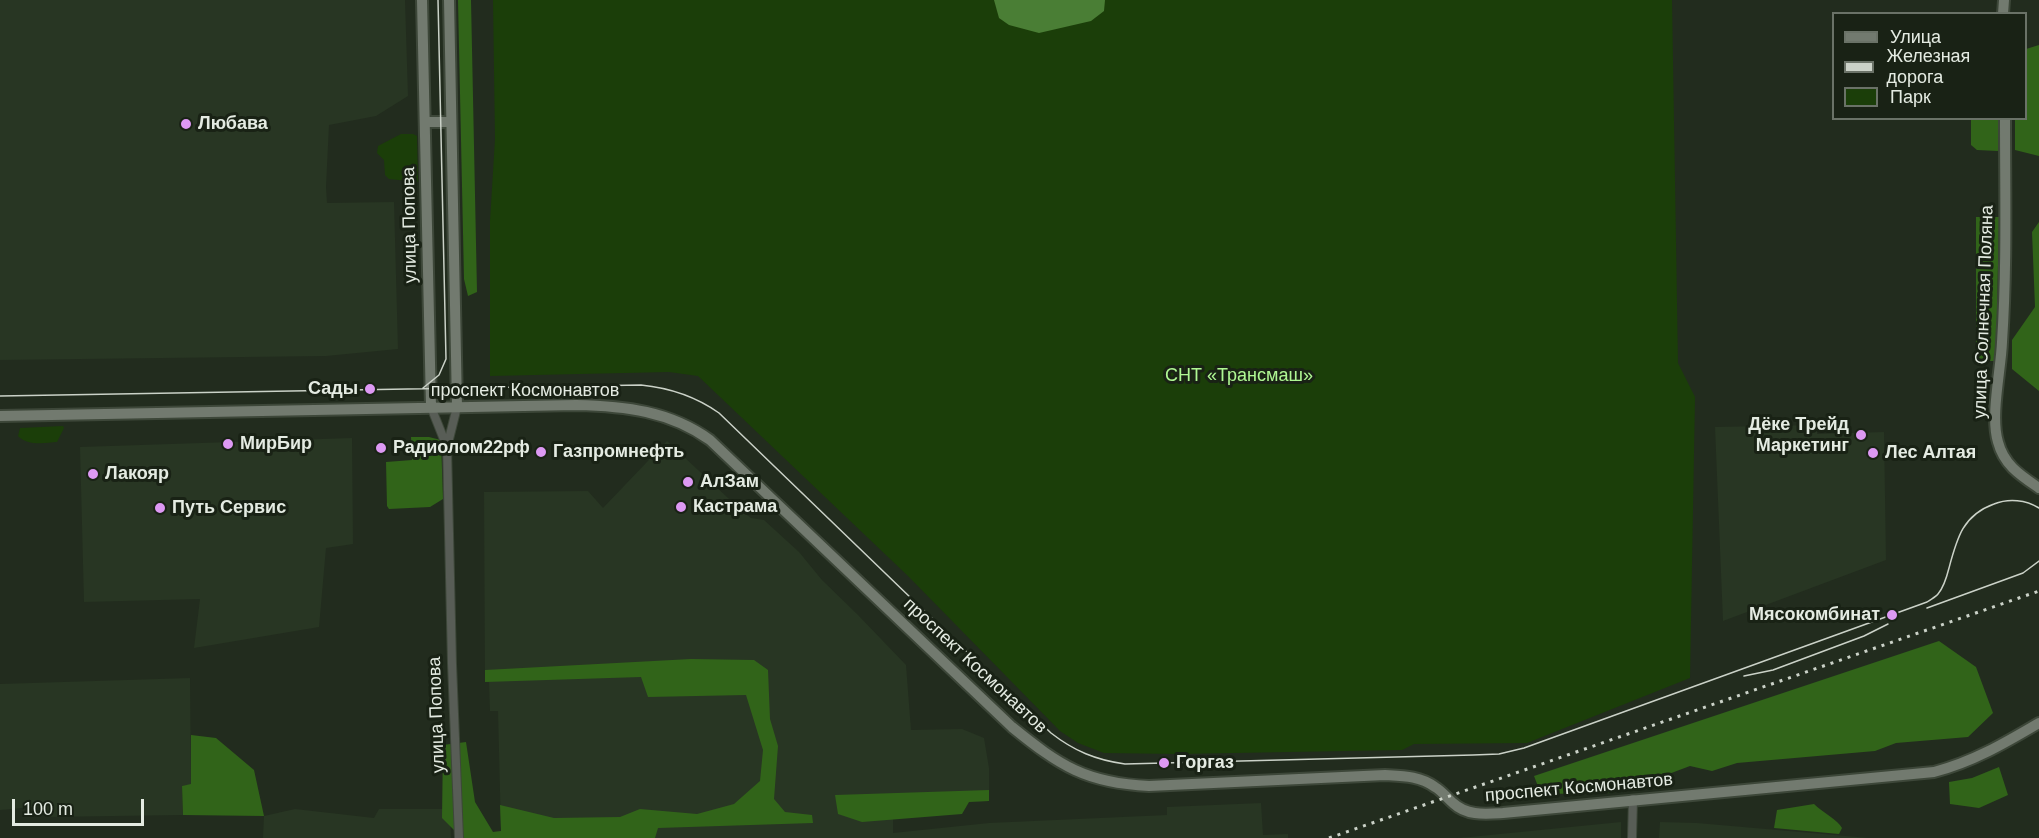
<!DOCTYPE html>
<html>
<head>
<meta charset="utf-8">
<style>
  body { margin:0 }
  #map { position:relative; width:2039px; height:838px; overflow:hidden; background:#222c1e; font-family:Helvetica,sans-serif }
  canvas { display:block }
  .legend { position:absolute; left:1832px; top:12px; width:195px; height:108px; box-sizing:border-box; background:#192215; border:2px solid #6a7267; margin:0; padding:8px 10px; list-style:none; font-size:18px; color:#e4ebe2 }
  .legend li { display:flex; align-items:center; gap:12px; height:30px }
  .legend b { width:30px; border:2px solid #6a7267 }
  .scale { position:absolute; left:12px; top:799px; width:132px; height:27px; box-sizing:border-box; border:3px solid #e4ebe2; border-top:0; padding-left:8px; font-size:18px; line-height:21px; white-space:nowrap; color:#e4ebe2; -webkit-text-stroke:4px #192215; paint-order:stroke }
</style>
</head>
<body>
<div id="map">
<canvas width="2039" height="838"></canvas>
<ul class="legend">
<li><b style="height:8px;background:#727a6f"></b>Улица</li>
<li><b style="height:8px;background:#cbd2c8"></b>Железная дорога</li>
<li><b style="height:16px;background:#1b3e09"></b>Парк</li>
</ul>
<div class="scale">100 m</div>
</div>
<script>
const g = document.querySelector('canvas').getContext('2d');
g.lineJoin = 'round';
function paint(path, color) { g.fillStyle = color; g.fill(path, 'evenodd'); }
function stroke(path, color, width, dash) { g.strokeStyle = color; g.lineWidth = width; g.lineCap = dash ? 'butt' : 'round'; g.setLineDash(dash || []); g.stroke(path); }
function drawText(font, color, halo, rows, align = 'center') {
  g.font = font + ' Helvetica,sans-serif'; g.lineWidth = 6; g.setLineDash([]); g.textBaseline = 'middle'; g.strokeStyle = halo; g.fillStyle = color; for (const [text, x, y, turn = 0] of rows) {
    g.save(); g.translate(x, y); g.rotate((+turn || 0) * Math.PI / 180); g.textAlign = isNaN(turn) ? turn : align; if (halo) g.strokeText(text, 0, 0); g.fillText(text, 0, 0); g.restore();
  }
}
const built = new Path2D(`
  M0,0H405L408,96L376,116L329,125L326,187L327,203L394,202L398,349L326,356L0,360Z
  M1817,425V434L1884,432L1886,560L1723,621L1715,427Z
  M352,438L353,544L326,548L319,627L194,648L200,599L84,602L80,447Z
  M667,441L743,512L751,518L764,520L799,552L822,580L858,615L906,665L911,730L962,729L984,738L989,768V801L893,807V833L989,823L1167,815V807L1261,803L1263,835L1288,834V838H493V832L501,831L498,711H490L489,682H485L484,492L588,491L603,508Z
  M190,678L191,785L182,786L183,815L47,817L44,806L0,810V684Z
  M295,809L374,818L379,809H450L451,838H263L264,816Z
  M1621,822V838H1457L1470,837Z
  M1660,822L1697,823L1869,838H1659Z`);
const green = new Path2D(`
  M493,0H1672L1678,363L1695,397L1690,678L1527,743L1414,744L1402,750L1177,754L1104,753L1078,743L1060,731L908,576L698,376L669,372L490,376V221L495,139Z
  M401,134H413L417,136L418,182L389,179L385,175L384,160L377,153L378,146Z
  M63,426L64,428L57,442C45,443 27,446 18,436L20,428Z`);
const forest = new Path2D(`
  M458,0H471L477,292L468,296L464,279Z
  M2039,45V156L2015,150V119L2026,118V49Z
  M1971,119H1998V151L1977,150L1971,145Z
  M1976,217H1999L1996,361H1976Z
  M2039,222V391L2012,369V340L2035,307L2032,232Z
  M411,437H429L441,440L443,499L430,507L389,509L387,506L386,462L412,460Z
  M1939,641L1976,667L1993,713L1968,737L1896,743L1875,751L1737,763L1712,771L1690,766L1666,775L1621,780L1613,793L1541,794L1534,776Z
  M691,659L754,660L768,670L770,719L778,746L774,799L785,812L812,815L813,823L658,828L655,838H462L442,818L443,745L466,742L475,802L493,832L501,831L500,805L554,818L620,817L640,809L697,814L734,804L760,781L763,750L746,695L648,697L641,677L485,682V670Z
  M191,735L216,738L254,770L264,816L183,815L182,786L191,784Z
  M1999,767L2008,795L1979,808L1950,804L1949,782L1972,778Z
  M989,790V801L969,802L962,814L862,822L838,814L835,795Z
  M1814,804C1822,812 1838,820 1842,828L1839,834L1774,828L1777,810Z`);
const water = new Path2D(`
  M994,0H1105L1104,11L1091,21L1039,33L1009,25L999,18Z`);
const street = new Path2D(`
  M431,407L447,447
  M457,407L447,447L452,664L459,838
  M1632,838L1633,799`);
const secondary = new Path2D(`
  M422,0L431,407
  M449,0L457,407
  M2003,14L2004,0
  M2005,118C2005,193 2007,268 2002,342C2001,370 1990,416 1998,442C2004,465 2020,475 2039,488
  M425,122H451
  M0,416L576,405C625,406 670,411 710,440L1012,727C1060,766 1086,783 1149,786L1385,775C1403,776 1420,776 1435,787C1442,791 1447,798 1453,803C1467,816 1485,814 1503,813L1934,772C1973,762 2005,743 2039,723`);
const tram = new Path2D(`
  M423,388L439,375L446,359L438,0
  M0,396L641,385C671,388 695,396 719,413L1051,733C1074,751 1096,760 1125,764L1473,755L1499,754L1524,748L1927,602C1931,599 1936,597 1938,594C1944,587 1947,576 1949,568C1957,538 1963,515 1994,504C2009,498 2026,500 2039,508
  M1927,608L2023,573L2039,561
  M1744,676L1773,670L1864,636L1888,624`);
const rail = new Path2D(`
  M1329,838L2039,591`);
const markers = [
  [186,124,6,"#dd99f3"],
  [370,389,6,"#dd99f3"],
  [1861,435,6,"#dd99f3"],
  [228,444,6,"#dd99f3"],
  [381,448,6,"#dd99f3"],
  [541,452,6,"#dd99f3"],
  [1873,453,6,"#dd99f3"],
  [93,474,6,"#dd99f3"],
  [688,482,6,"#dd99f3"],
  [681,507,6,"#dd99f3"],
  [160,508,6,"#dd99f3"],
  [1892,615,6,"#dd99f3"],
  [1164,763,6,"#dd99f3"]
];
const poiNames = [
  ["Любава",198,124],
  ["Сады",358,389,"right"],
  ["Дёке Трейд",1849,425,"right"],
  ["Маркетинг",1849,446,"right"],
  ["МирБир",240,444],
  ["Радиолом22рф",393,448],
  ["Газпромнефть",553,452],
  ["Лес Алтая",1885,453],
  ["Лакояр",105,474],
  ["АлЗам",700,482],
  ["Кастрама",693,507],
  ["Путь Сервис",172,508],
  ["Мясокомбинат",1880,615,"right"],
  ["Горгаз",1176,763]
];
const streetNames = [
  ["улица Попова",410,225,-91],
  ["улица Солнечная Поляна",1984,312,-88],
  ["проспект Космонавтов",525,391],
  ["проспект Космонавтов",975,666,43],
  ["улица Попова",437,715,-92],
  ["проспект Космонавтов",1579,788,-5]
];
const parkNames = [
  ["СНТ «Трансмаш»",1239,376]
];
paint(built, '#283623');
paint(green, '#1b3e09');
paint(forest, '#316419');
paint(water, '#4a7e35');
stroke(street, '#3d4739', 10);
stroke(secondary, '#3d4739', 14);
stroke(street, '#585d56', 8);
stroke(secondary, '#727a6f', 10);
stroke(tram, '#cbd2c8', 1.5);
stroke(rail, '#cbd2c8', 3, [3, 6]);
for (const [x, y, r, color] of markers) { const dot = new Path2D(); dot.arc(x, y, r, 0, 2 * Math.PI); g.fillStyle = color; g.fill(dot); stroke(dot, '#192215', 2); }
drawText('bold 18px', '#e4ebe2', '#192215', poiNames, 'left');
drawText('18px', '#e4ebe2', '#192215', streetNames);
drawText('18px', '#aff793', '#192215', parkNames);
</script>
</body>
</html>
